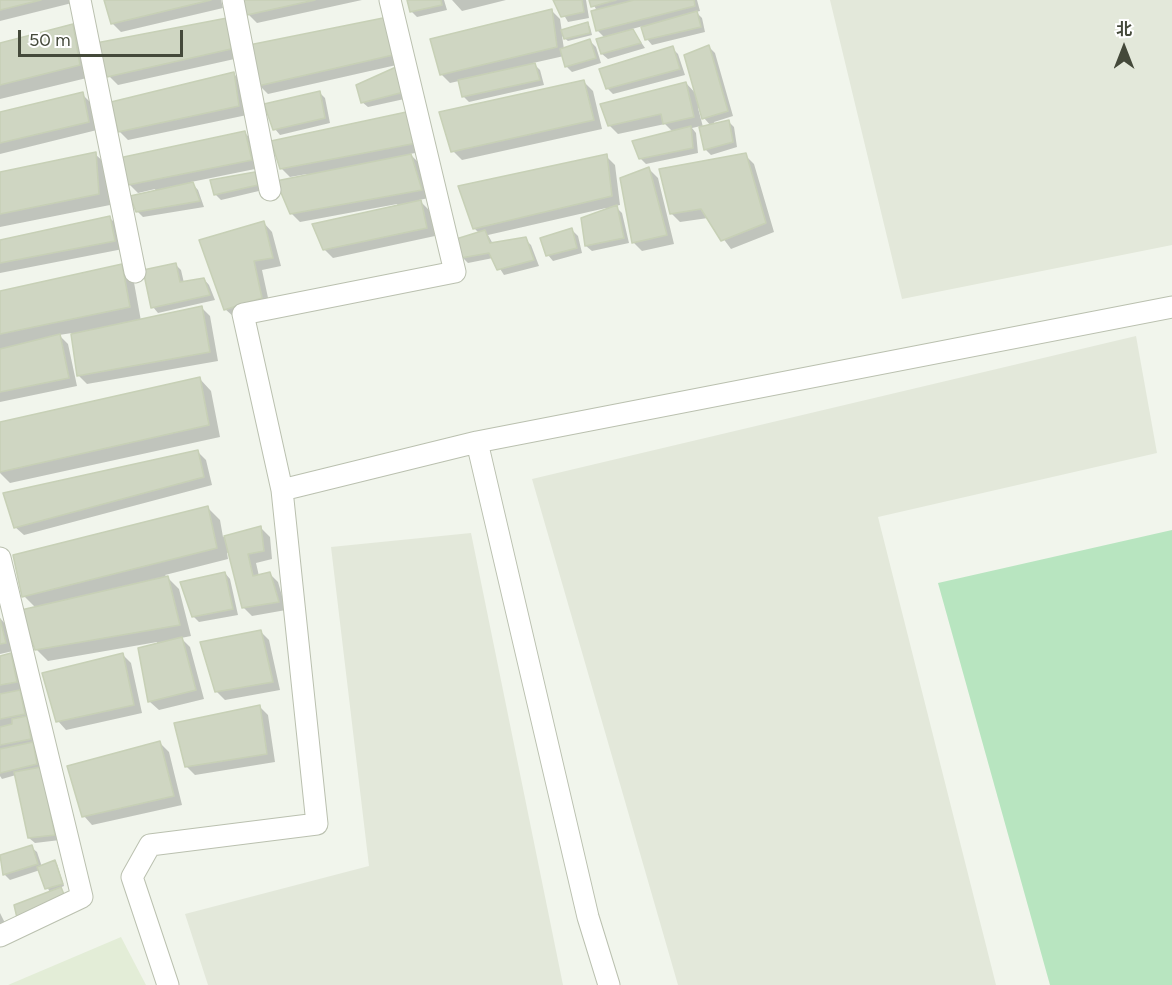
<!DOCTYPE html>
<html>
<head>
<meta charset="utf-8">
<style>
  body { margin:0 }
  #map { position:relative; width:1172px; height:985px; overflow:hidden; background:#f1f5ec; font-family:Figtree,"Noto Sans SC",sans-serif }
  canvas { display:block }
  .north { position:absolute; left:1094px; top:18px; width:60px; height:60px; -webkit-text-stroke:4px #fff; paint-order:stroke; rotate:0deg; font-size:16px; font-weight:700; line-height:24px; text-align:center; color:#44493a }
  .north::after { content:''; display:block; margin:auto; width:21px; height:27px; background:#44493a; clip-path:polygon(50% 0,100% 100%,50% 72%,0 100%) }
  .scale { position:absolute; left:18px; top:30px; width:165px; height:27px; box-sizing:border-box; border:3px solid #44493a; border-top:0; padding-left:8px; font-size:18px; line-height:21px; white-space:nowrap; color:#44493a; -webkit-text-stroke:4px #fff; paint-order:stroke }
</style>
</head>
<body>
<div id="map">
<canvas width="1172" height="985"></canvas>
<div class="north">北</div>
<div class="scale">50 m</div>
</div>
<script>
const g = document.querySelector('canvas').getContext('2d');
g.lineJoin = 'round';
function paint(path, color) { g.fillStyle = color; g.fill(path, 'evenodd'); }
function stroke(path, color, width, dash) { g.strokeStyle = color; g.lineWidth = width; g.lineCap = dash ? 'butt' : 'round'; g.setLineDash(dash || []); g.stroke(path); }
const residential = new Path2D(`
  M830,0H1172V245L902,299Z
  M1136,336L1157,453L878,517L996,985H678L532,479Z
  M471,533L563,985H208L185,914L369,866L331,547Z`);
const education = new Path2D(`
  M121,937L146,985H8Z`);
const green = new Path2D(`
  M1172,530V985H1050L938,583Z`);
const shadow = new Path2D(`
  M0,0H76V2L0,21Z
  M106,0H221L223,8L121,32L112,23Z
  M245,0H362L257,23L248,14Z
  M408,0H444L447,10L417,17L411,11Z
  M452,0H506L462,11Z
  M555,0H586L589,18L568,22Z
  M591,0H697L700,11L696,12L702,18L705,32L652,45L647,39L643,26L632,29L645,48L608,59L602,54L605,38L598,31L593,12L597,11Z
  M551,10L560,19L562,32L588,24L590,27L592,35L568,41L562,36L564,49L590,41L596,47L601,63L572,72L566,66L564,56L533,63L540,70L544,85L469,102L464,97L459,81L450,83L441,74Z
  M226,20L239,58L118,85L109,76Z
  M73,25L84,37L91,77L0,99V44Z
  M396,27L401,64L268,94L259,85Z
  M709,47L715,53L733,116L714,122L715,125L728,121L734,127L737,147L711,155L705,149L701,126L692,128L696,133L698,153L646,164L641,159L673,132L665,124L618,134L609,125L686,83L697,95ZM698,108H701L704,118L711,126L703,127Z
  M672,48L678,54L685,75L613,94L607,88Z
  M396,69L409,98L368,107L362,102Z
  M234,74L242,82L247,115L128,140L119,131Z
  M584,82L593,91L602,129L462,160L453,151Z
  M320,93L325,98L330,123L280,135L275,129Z
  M82,94L91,103L97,130L0,154V114Z
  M410,113L425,151L410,154L420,164L429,198L419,200L430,211L435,236L333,258L324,249L398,207L397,204L300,222L291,213L307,174L290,177L281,168Z
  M244,132L253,141L260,168L191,182L198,190L204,207L143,217L137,211L156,192L155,189L138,193L129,184Z
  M95,154L107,165L110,205L0,227V173Z
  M745,155L754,164L774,232L731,249L708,218L680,222L671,213Z
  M606,156L615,165L620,205L615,206L622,213L629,243L592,251L586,246L606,208L488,235L493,244L525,239L531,245L539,266L504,275L493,258L468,263L462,257L479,233L474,228Z
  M649,169L658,178L674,244L642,251L633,242Z
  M255,173L260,179L263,190L221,200L215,194Z
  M110,218L118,226L123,249L0,273V241Z
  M264,223L272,232L281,266L262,270L270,307L234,317L225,309Z
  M572,230L578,236L582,253L553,261L548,255Z
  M175,264L181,270L184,283L204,279L209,285L215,300L158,313L153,307Z
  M121,266L133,277L141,321L201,307L210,316L218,361L87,384L79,376L72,333L59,335L68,344L77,386L0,402V292Z
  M200,379L211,391L220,437L10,483L0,473V424Z
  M197,451L206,460L212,485L24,535L15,527Z
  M208,508L220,520L223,537L261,528L270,537L272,559L256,563L259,576L269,573L278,582L286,610L252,616L243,607L229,552L227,553L228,559L165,575L179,589L191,636L181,638L190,647L204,699L159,710L150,702L157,642L48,661L37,650L36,608L24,596Z
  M225,573L230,579L238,615L199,622L193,616Z
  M0,618L7,626L13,651L0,654Z
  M261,632L269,640L280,690L225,700L216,691Z
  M11,655L19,664L25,690L20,691L29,700L36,745H34L38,749L60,840L35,843L29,838L16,775L2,779L0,776V658Z
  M123,655L131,663L142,713L66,730L58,721Z
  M259,706L268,715L275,762L195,775L186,766Z
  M160,743L169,752L182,805L92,825L84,816Z
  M31,847L37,852L42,867L55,861L57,864L64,886L59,888L66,895L50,893L40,870L10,880L4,874L0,857Z
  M0,913L10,933L0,936Z`);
const building = new Path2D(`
  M0,0H41L0,10Z
  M104,0H211L111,24Z
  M243,0H315L247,15Z
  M407,0H441L442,5L410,12Z
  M553,0H582L584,12L561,17Z
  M589,0H616L591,7Z
  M634,0H694L695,6L596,31L591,11Z
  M552,9L557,47L440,75L430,39Z
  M697,11L701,27L645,40L641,27Z
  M388,17L393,55L258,86L249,45Z
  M227,18L231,49L107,77L96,43Z
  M588,22L590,33L564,39L561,30Z
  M73,24L80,65L0,85V43Z
  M633,29L641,43L601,54L596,39Z
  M590,39L596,58L565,67L560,49Z
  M709,45L728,111L702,119L684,55Z
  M673,46L680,69L606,89L599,69Z
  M535,63L540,80L462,97L458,80Z
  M396,67L404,92L361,103L356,85Z
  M234,72L239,106L118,132L111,102Z
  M584,80L594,120L451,152L439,112Z
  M686,82L694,117L663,124L661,114L608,126L600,104Z
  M320,91L325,118L273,130L264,104Z
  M83,92L89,122L0,143V112Z
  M411,111L417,143L280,169L271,141Z
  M729,120L733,142L704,150L699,127Z
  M691,126L693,148L639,159L632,141Z
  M245,131L252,160L128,185L119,158Z
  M96,152L99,194L0,214V172Z
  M746,153L766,223L721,241L701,209L670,214L659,169Z
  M411,154L422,190L290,214L276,181Z
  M607,154L612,196L473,229L458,186Z
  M649,167L667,235L632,243L620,178Z
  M255,172L258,185L214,195L210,180Z
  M193,182L200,201L136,212L130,196Z
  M421,200L427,228L323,250L312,224Z
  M617,205L624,238L585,246L581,218Z
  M110,216L115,241L0,263V240Z
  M264,221L273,258L254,261L262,298L224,310L199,240Z
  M572,228L577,248L546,256L540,238Z
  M485,230L490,243L526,237L534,260L497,270L489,253L461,258L456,239Z
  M176,263L180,282L204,278L210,295L151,308L143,270Z
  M122,264L130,307L0,334V291Z
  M202,306L210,352L77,376L71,334Z
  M60,334L69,378L0,392V349Z
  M200,377L209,425L0,472V422Z
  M198,450L204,477L14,528L3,493Z
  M208,506L217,548L22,597L13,555Z
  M261,526L264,551L248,554L253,576L270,572L279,602L242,608L224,536Z
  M225,572L233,609L192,617L180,582Z
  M168,576L180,625L35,650L21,610Z
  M0,619L6,643L0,644Z
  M261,630L273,682L215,692L200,642Z
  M182,637L196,690L148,702L138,648Z
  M11,653L17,682L0,685V656Z
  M123,653L134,705L56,722L42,673Z
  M20,690L25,714L0,719V694Z
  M260,705L267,754L185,767L174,723Z
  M27,716L31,739L0,745V727L12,724V719Z
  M160,741L174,796L82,817L67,766Z
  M33,742L37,764L0,773V749Z
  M41,767L55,835L28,838L14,772Z
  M32,845L38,864L3,875L0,855Z
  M55,860L63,884L45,889L37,867Z
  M61,887L67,902L18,922L14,905Z`);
const minor = new Path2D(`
  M80,0L135,272
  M233,0L270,190
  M390,0L455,272L243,314L282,490L477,442L1172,307
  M477,442L588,917L609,985
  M0,558L82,897L0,936
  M168,985L132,877L150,845L317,824L282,490`);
paint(residential, '#e3e8da');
paint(education, '#e3edd7');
paint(green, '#b8e5c0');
paint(shadow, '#0003');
paint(building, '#cfd6c2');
stroke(building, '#c7d0b6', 1.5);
stroke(minor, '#bac0af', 23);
stroke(minor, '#fff', 21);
</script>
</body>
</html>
